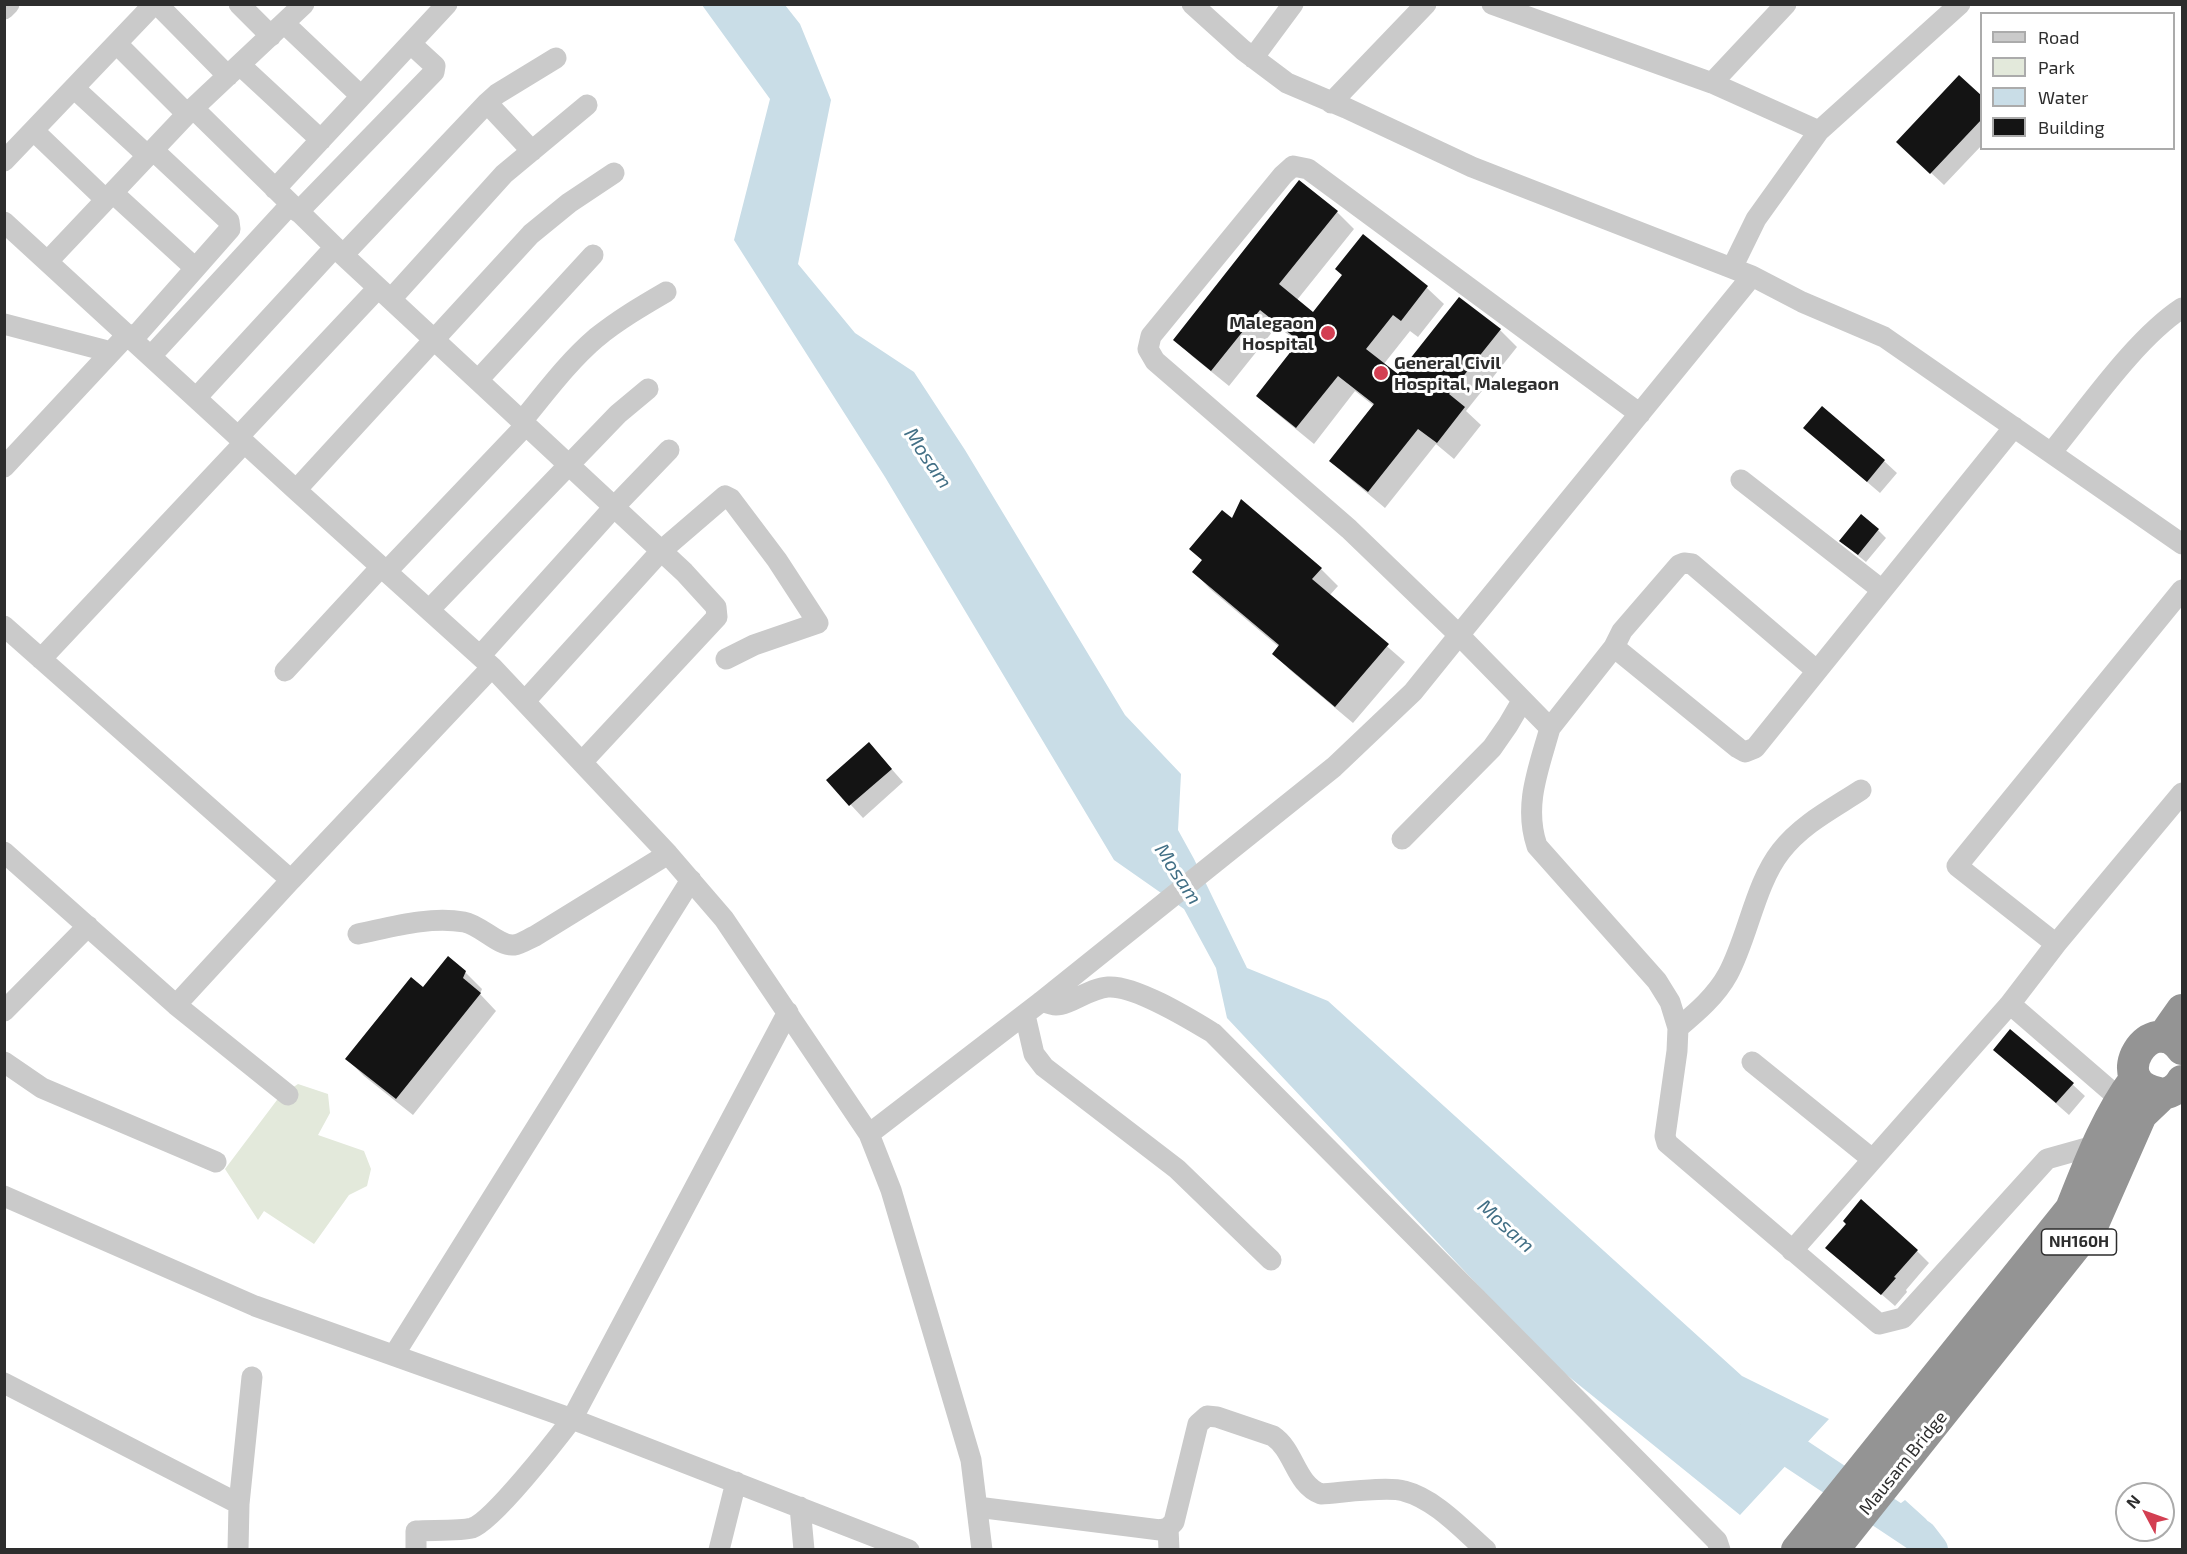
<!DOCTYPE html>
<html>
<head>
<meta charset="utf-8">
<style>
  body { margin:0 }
  #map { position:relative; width:2187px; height:1554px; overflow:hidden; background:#fff; font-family:"Exo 2",sans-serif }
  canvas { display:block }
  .frame { position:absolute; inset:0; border:6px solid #2d2d2d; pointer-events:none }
  .legend { position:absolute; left:1980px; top:12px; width:195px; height:138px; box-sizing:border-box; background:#fff; border:2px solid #ababab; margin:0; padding:8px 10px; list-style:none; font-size:18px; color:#2d2d2d }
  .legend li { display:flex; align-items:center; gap:12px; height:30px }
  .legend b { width:30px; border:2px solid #ababab }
  .north { position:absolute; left:2115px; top:1482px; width:60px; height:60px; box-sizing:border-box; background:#fff; border:2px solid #ababab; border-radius:50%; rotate:311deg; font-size:16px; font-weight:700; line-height:24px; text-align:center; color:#2d2d2d }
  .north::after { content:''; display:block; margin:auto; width:21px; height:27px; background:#d33f52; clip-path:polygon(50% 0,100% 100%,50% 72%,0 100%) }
</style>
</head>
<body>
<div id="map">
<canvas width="2187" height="1554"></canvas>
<div class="frame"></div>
<ul class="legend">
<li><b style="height:8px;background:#cacaca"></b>Road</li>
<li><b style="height:16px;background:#e3e9db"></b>Park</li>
<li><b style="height:16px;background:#c9dde7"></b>Water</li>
<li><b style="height:16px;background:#141414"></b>Building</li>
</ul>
<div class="north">N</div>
</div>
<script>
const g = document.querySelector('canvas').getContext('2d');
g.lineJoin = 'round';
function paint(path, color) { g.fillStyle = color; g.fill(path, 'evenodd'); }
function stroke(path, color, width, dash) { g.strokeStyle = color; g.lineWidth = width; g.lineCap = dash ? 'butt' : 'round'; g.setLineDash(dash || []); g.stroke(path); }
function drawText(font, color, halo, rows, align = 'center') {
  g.font = font + ' "Exo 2",sans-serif'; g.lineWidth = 6; g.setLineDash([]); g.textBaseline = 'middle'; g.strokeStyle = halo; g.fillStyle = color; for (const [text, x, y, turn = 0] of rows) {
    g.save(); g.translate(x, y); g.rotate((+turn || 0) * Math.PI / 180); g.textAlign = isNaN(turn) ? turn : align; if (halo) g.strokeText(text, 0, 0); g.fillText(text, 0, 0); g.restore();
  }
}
const green = new Path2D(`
  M298,1084L328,1094L330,1113L318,1135L364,1151L371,1169L367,1186L349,1195L314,1244L264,1211L258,1220L225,1169L280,1096Z`);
const water = new Path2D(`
  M702,5H785L800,24L831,100L798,264L855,333L914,372L965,450L1125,715L1181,774L1178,830L1194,859L1247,968L1328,1001L1742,1376L1829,1419L1740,1515L1547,1359L1227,1018L1216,968L1184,909L1114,860L885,477L734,240L770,99Z
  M1905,1500L1926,1519L1945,1549H1910L1884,1516Z`);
const shadow = new Path2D(`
  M1982,98V145L1944,185L1911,154Z
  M1337,212L1354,229L1297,300L1314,314L1344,276L1363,236L1427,288L1444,304L1418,337L1410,331L1383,365L1398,376L1460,299L1500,330L1517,347L1466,411L1481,425L1454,459L1436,444L1385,508L1348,477L1331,461L1374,406L1355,391L1314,444L1275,412L1258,396L1299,343L1277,326L1229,386L1192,356L1175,339Z
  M1818,440L1884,461L1897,473L1880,493Z
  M1232,521L1321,569L1338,586L1329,596L1405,662L1353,723L1290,670L1274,654L1279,647L1210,589L1194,572L1203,561L1191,549Z
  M1878,530L1886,538L1866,562L1850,549Z
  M881,757L903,782L863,818L828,780Z
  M465,972L482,989L480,994L496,1011L413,1115L364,1076L347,1059L424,989Z
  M1995,1050L2072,1084L2085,1096L2069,1115Z
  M1828,1248L1917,1251L1929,1263L1906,1290L1907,1292L1895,1306Z`);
const river = new Path2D(`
  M1757,1428L1921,1537L1931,1550`);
const building = new Path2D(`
  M1959,75L1982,96V119L1930,174L1896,142Z
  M1299,180L1338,211L1279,284L1313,312L1342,275L1335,269L1363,234L1428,286L1401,321L1393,315L1366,349L1398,374L1459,297L1501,329L1449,394L1465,407L1437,443L1418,429L1368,492L1329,461L1374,404L1338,376L1296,428L1256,396L1299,341L1260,310L1211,371L1173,340Z
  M1822,406L1885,460L1867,482L1803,428Z
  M1241,499L1322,568L1312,579L1389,644L1335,707L1272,654L1279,645L1192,572L1202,560L1189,549L1222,510L1232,518Z
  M1861,514L1879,529L1858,555L1839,541Z
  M869,742L892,769L849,806L826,780Z
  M448,956L466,971L463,978L481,993L396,1099L345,1059L411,977L423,987Z
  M2010,1029L2074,1083L2056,1103L1993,1050Z
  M1861,1199L1918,1250L1894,1277L1896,1278L1881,1295L1825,1248L1846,1224L1843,1221Z`);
const minor = new Path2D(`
  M157,4L228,76
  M239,4L271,36
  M1192,4L1243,50L1287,83L1346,108L1472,167L1752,276
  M1492,4L1712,83
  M1786,4L1712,83L1819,131
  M4,9L9,4
  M284,23L361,96
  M118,45L187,114
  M1253,58L1293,4
  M240,65L321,140
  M75,89L148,156
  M487,103L532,151
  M1331,103L1426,4
  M194,109L343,255L684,572L716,607L717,617L582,762
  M34,131L106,200
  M4,161L154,4
  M275,189L447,4
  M113,193L195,268
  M298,212L434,72L435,66L411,44
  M4,222L296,490L492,667L668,854L724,919L869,1134
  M343,255L487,103L497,94L556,58
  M48,261L187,114L304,4
  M1732,268L1756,219L1819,131L1960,4
  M391,299L504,174L587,105
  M4,324L111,352
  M133,339L230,229L229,221L153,150
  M151,356L291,204
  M478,380L593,255
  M196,398L335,247
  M522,421C546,392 568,362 596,338C618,320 642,306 666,292
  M238,437L378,288
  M2051,453C2088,408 2135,339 2182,308
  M4,467L128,334
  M1741,480L1882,590
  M296,490L531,234L569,203L614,173
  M386,572L526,425
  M429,610L618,414L648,389
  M4,626L291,880L492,667
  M1614,647L1738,748L1745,752L1755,748L1817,671
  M480,656L614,507L669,450
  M41,659L244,443
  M285,671L381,567
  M525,701L661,551L725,496L731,499L777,560L818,623L754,645L726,659
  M1550,728L1614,647L1622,631L1679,565L1684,563L1692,564L1817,671L2014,427
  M1402,839L1492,748L1508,725L1522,701
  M4,852L176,1005L291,880
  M358,934C392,927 429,916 464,922C481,925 499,947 514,945C521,944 528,939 535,936L668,854
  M2056,944L1957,866L2182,590
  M1042,1001C1047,1003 1052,1005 1056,1005C1070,1005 1090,988 1108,987C1135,985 1190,1019 1213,1033L1717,1541L1720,1550
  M176,1005L288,1095
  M4,1011L88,926
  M1025,1015L1034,1054L1044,1067L1177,1169L1271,1260
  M1678,1028C1697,1012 1716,996 1728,974C1748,937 1755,884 1781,851C1802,824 1832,809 1861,790
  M4,1062L42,1088L216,1162
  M1752,1062L1872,1159
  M2120,1099L2010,1004L2056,944L2182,793
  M2097,1145L2047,1159L1903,1318L1879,1324L1667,1143L1665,1136L1677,1051L1678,1028L1670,1002L1657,981L1537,846C1523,805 1539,768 1550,728L1459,635L1752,276L1802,302L1884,337L2182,544
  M4,1196L255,1306L572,1419L788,1012
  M1792,1251L2010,1004
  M394,1355L691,880
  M4,1383L239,1504
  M800,1507L804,1550
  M977,1507L1160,1530L1168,1528L1174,1522L1198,1424L1207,1416L1217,1417L1273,1436C1295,1451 1295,1484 1321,1494C1340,1493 1387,1486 1404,1491C1435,1499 1462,1529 1486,1550
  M1168,1528L1169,1550
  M238,1550L239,1504L252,1377
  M416,1550V1531C429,1530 462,1531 472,1528C493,1521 556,1440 572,1419L909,1550
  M719,1550L736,1482
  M982,1550L971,1460L891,1190L869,1134L1042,1001L1334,767L1413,692L1459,635L1349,529L1155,361L1148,349L1151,336L1283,175L1293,166L1308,169L1640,414`);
const highway = new Path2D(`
  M2163,1037L2182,1010
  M2182,1049C2152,1007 2102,1083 2159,1093C2168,1095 2178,1089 2182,1081
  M1797,1550L2071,1209C2089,1164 2106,1118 2135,1079
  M1833,1550L2093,1224L2141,1115L2163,1094`);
const markers = [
  [1328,333,8,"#d33f52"],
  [1381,373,8,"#d33f52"]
];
const shields = [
  [2079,1242,75]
];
const shieldNames = [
  ["NH160H",2079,1242]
];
const poiNames = [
  ["Malegaon",1314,323],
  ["Hospital",1314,344],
  ["General Civil",1394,363,"left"],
  ["Hospital, Malegaon",1394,384,"left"]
];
const streetNames = [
  ["Mausam Bridge",1903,1463,-51]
];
const waterNames = [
  ["Mosam",928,458,56],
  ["Mosam",1178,874,57],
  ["Mosam",1506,1226,42]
];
paint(green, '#e3e9db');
paint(water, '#c9dde7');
paint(shadow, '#0003');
stroke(river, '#c9dde7', 34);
paint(building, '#141414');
stroke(minor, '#cacaca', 21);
stroke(highway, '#949494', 32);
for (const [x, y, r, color] of markers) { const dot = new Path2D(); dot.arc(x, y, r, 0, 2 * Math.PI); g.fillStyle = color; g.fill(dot); stroke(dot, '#fff', 2); }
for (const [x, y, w] of shields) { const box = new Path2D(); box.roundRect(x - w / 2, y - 13, w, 26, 4.5); g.fillStyle = '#fff'; g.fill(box); stroke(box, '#2d2d2d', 1.5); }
drawText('bold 16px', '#2d2d2d', null, shieldNames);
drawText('bold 18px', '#2d2d2d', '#fff', poiNames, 'right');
drawText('18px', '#2d2d2d', '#fff', streetNames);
drawText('italic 20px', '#437086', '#fff', waterNames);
</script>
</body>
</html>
